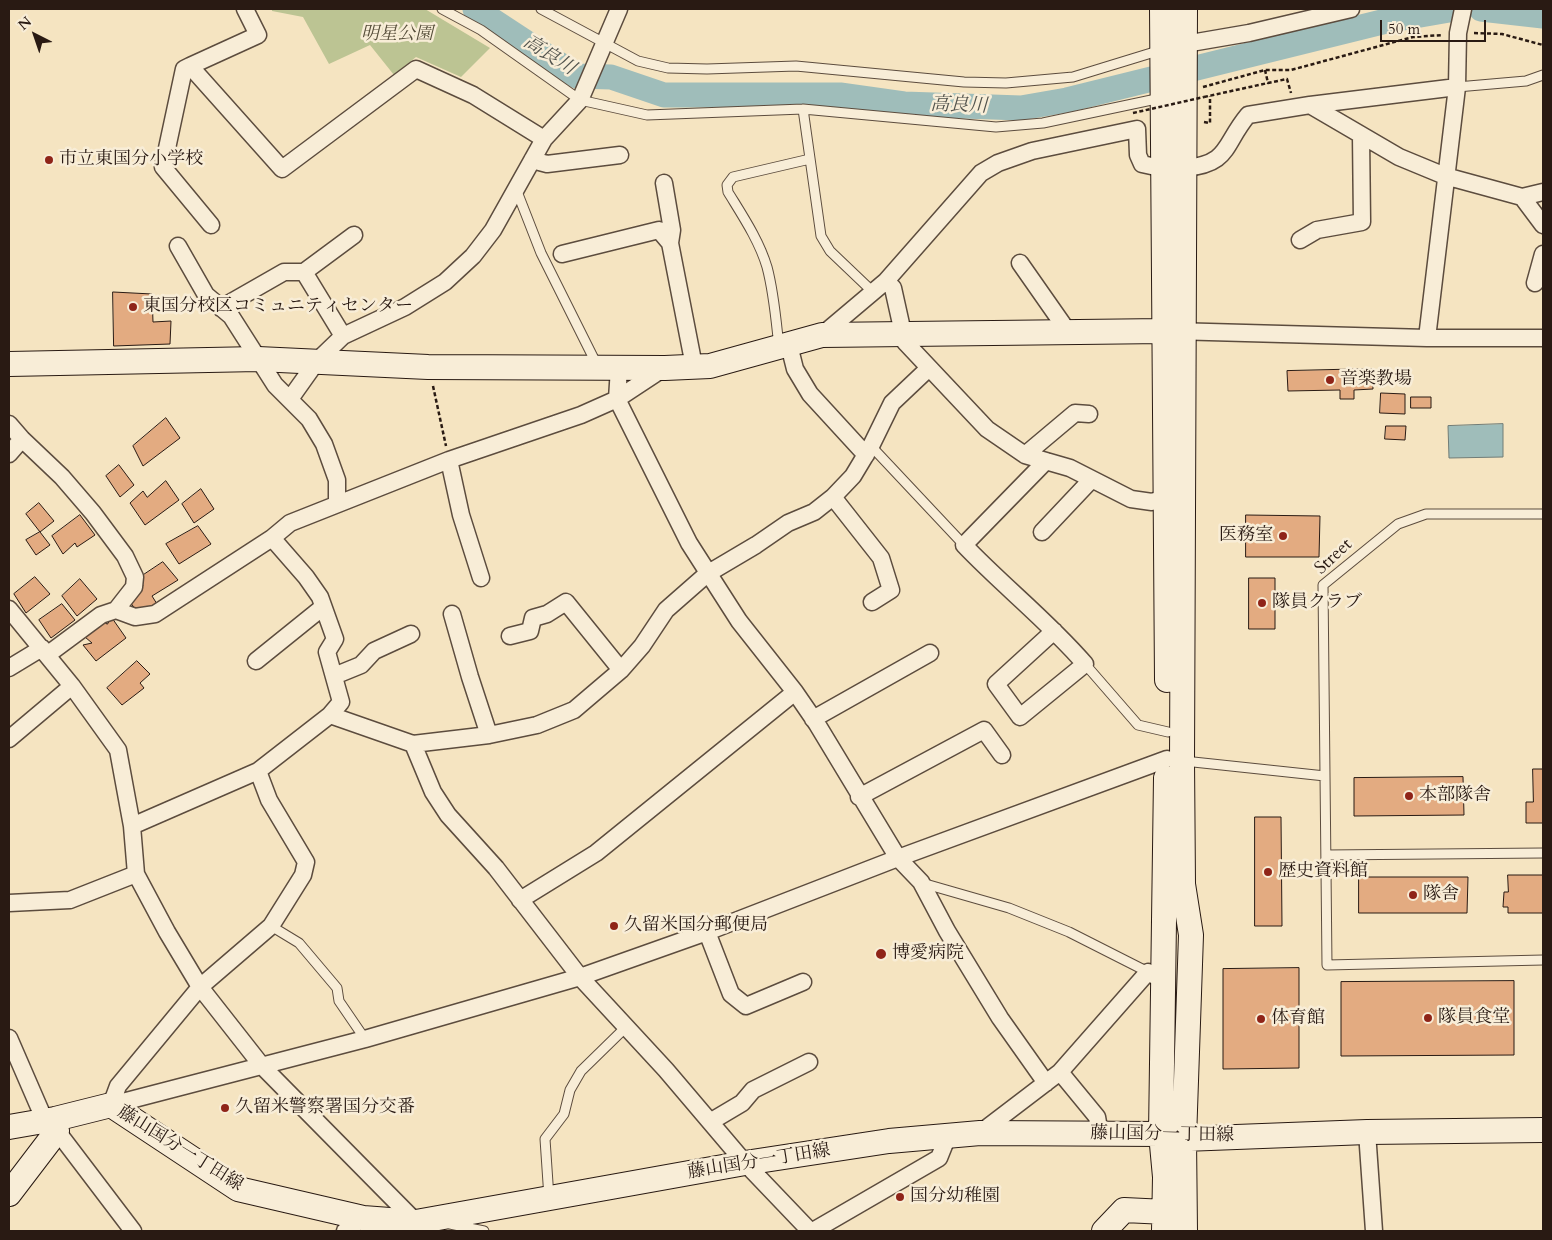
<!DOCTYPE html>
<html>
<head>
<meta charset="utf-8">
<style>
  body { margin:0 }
  #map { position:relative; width:1552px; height:1240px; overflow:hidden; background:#f5e4c1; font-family:Cardo,serif }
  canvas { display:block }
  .frame { position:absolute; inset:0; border:10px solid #291a13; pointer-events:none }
  .north { position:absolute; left:10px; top:10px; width:50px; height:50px; -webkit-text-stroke:4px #f8edd7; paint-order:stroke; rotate:319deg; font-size:14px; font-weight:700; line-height:20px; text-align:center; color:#291a13 }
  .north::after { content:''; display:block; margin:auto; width:18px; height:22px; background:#291a13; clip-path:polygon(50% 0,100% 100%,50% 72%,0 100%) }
  .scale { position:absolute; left:1380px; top:20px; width:106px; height:22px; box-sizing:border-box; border:2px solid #291a13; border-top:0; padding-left:6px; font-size:15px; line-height:18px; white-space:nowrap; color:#291a13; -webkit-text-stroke:4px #f8edd7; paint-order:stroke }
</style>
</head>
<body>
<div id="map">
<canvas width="1552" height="1240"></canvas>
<div class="frame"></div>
<div class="north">N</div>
<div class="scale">50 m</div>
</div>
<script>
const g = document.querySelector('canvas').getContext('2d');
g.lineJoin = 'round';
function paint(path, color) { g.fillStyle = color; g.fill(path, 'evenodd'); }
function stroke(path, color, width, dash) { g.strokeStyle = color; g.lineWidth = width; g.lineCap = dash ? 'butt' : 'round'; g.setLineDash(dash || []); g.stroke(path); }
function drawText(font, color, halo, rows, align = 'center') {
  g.font = font + ' Cardo,"Noto Serif JP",serif'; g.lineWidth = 5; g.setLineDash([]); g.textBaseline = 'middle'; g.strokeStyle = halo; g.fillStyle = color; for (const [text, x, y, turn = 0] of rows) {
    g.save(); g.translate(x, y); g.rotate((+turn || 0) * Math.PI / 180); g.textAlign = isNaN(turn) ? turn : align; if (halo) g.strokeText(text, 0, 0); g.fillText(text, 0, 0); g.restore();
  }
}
const green = new Path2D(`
  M272,9H425L490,48L461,77L416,57L394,75L370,45L329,64L303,17L272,11Z`);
const water = new Path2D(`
  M1503,424V457L1449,458L1448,426Z`);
const river = new Path2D(`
  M475,9L577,76L611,77L664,95H840L904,104L1021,108L1067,100L1386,21L1455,9
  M1481,9L1543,16`);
const building = new Path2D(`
  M113,292L152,294L153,322L171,321L170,344L114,346Z
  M1372,369L1373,389L1354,390V399H1340V390L1288,391L1287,371Z
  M1381,393L1405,394V414L1380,413Z
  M1411,397H1431V408H1411Z
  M166,418L180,438L143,466L133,446Z
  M1386,426H1406L1405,440L1385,439Z
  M119,465L134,485L120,497L106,476Z
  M166,481L179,500L145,525L130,503L143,491L147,497Z
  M201,489L214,509L194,523L182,504Z
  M39,503L54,521L40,532L26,514Z
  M80,515L95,535L77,547L75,543L63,554L52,536Z
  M1246,515L1320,516L1319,557H1246Z
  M198,526L211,544L179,564L166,544Z
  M40,532L50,545L36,555L26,540Z
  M163,562L178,580L152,596L157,604L141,616L129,601L143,586L139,578Z
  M35,577L50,594L26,613L14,594Z
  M1249,578H1275V629H1249Z
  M80,579L97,599L77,616L62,596Z
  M62,604L75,620L51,638L39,620Z
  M112,618L126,638L96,661L83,645L92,643L85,637L104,622L107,624Z
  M137,661L150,674L140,683L144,688L122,705L107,688Z
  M1533,769H1543V823H1526V802H1533Z
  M1463,777L1464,815L1354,816V778Z
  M1255,817H1281L1282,926H1255Z
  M1508,875H1543V913H1508V907H1503L1504,892H1508Z
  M1359,877H1468L1467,913H1359Z
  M1299,968V1068L1223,1069V969Z
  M1514,981V1055L1341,1056V982Z`);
const path = new Path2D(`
  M1474,33L1502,34L1543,45
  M1265,70L1268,83L1287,79L1291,93
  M1203,87L1265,70H1291L1413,37L1443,35
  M1204,97L1268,83
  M1204,122L1210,123V96
  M433,386L446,446`);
const lane = new Path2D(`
  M442,9L481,30L580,100L647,115L803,109L996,127L1043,123L1161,98
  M541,9L638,61L668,68L707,69L796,66L964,82L1006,83L1073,77L1161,50
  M1457,87L1526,81L1543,75
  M803,109L821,236L830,251L873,292
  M516,189L541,253L597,365
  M779,347C776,320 774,293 767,267C759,240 742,215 728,192L727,185L733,177L810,159
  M871,446L964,545
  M1543,514H1426L1398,524L1323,585L1327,965L1543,960
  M1085,664L1138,725L1168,732
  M1184,761L1325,776
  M1326,855L1543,853
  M922,883L1009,908L1069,932L1148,972
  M271,926L299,943L337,988L339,1001L365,1039
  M549,1198L545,1139L564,1114L570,1090L581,1071L625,1028
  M450,1224L484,1231`);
const street = new Path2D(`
  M245,9L258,35L190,66L282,169L416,69L473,95L544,139
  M1185,44L1249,33L1351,9
  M190,66L184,69L163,167L211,225
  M1310,105L1457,87
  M532,160L547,164L620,155
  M1185,168C1230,164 1223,145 1248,115L1310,105L1399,157L1445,176L1522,197L1543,225
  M664,183L672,230L670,243L694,366
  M1522,197L1543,192
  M1300,240L1317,230L1362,222L1361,135
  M178,246L206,295L231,316L275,385L309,419L324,444L337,480V503
  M562,254L659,230L670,243
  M1020,263L1069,333
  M304,272L343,336
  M1535,283L1543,254
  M221,308L284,272H304L354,235
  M1173,331L1427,338H1543
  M822,335L886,281
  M1427,338L1457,87L1458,33L1463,9
  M789,345L795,369L810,394L866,455
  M619,368L617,399L689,543L739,621L795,692L817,724L898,858L921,882L947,931L1000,1018L1046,1083
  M290,399L317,361L343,336L405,307L445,282L473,256L493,230L544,139L580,100L619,9
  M9,424L22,439L62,477L93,513L125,556L135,577L134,587L116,610L101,615L47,655
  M9,454L22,439
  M1025,455L1075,413L1089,414
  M449,460L461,515L481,578
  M1046,461L964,545C1003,586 1048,621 1085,664L1020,717L996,684L1054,631
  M833,497L881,558L891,590L872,602
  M1164,498L1152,502L1131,499L1070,468L1025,455L987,429L905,342L893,288L886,281L981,173L998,163L1032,151L1137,129L1138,155L1142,164L1165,169
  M1042,532L1092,479
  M9,609L72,686L118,750L132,826L136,874L167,932L200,987L262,1066L418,1224
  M116,610L135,617L155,614L272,538L290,523L449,460L581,415L617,399L664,368
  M452,614L470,677L489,735
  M510,636L530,631L533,618L547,614L566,602L621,670
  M256,661L323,607
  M9,668L42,648
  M334,676L361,665L374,651L411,634
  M330,715L413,744L489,735L537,725L574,710L621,670L642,646L666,610L707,574L756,545L788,523L814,512L833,497L853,476L871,446L892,403L929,368
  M813,719L930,653
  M9,739L72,686
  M413,744L433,792L448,815L496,868L580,977L666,1070L745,1163L810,1231
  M859,797L984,730L1002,755
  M132,826L258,771L330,715L341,702L327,652L335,639L320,597L306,577L272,538
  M520,900L596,853L795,692
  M9,903L70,900L136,874
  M707,932L731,994L746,1006L803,982
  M9,1038L45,1121
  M1060,1072L1097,1117L1100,1134
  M111,1105L365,1039L580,977L707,932L898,858L1167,759
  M111,1105L118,1086L200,987L271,926L303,875L306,862L269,800L258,771
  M710,1122L742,1103L753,1090L809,1062
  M57,1131L133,1231
  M1367,1132L1374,1231
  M980,1133L1060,1072L1148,972L1164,981
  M345,1231L363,1218
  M813,1231L939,1158L947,1138`);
const secondary = new Path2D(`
  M1162,9L1167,680
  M1185,9L1182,760L1183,884L1191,935L1184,1139L1185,1231
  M9,364L258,359L428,367L665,368L710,366L822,335L1164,331
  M9,1127L55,1119L111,1105L238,1189L363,1218L416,1222L745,1163L889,1141L980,1133L1161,1134L1184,1139L1367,1132L1543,1130
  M9,1194L57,1131L55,1119
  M1104,1231L1124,1210L1166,1212
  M1164,1231L1165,1177L1161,1134L1166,778`);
const pathBridge = new Path2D(`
  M1133,113L1204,97`);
const markers = [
  [49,160,5,"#8f2418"],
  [133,307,5,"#8f2418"],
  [1330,380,5,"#8f2418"],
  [1283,536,5,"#8f2418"],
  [1262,603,5,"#8f2418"],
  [1409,796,5,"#8f2418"],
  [1268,872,5,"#8f2418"],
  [1413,895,5,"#8f2418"],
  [614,926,5,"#8f2418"],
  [881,954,6,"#8f2418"],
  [1428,1018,5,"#8f2418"],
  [1261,1019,5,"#8f2418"],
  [225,1108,5,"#8f2418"],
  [900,1197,5,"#8f2418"]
];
const parkNames = [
  ["明星公園",397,35]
];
const poiNames = [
  ["市立東国分小学校",59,160],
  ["東国分校区コミュニティセンター",143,307],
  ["音楽教場",1340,380],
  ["医務室",1273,536,"right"],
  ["隊員クラブ",1272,603],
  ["本部隊舎",1419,796],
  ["歴史資料館",1278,872],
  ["隊舎",1423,895],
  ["久留米国分郵便局",624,926],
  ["博愛病院",892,954],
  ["隊員食堂",1438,1018],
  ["体育館",1271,1019],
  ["久留米警察署国分交番",235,1108],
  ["国分幼稚園",910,1197]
];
const streetNames = [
  ["Street",1334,557,-43],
  ["藤山国分一丁田線",1162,1135,1],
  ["藤山国分一丁田線",180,1149,32],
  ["藤山国分一丁田線",759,1162,-9]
];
const waterNames = [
  ["高良川",549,56,32],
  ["高良川",959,106,2]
];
paint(green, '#bcc493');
paint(water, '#9fbdba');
stroke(water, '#707c77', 1);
stroke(river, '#9fbdba', 25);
paint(building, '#e3ab81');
stroke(building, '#291a13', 1);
stroke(lane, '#5c4c3e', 11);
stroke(street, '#5c4c3e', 19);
stroke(secondary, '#291a13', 26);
stroke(path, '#291a13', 2.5, [4, 2.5]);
stroke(lane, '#f8edd7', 9);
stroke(street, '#f8edd7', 16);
stroke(secondary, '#f8edd7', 24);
stroke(pathBridge, '#291a13', 2.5, [4, 2.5]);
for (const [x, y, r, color] of markers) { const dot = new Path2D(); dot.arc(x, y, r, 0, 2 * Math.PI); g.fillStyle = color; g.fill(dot); stroke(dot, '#f8edd7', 2); }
drawText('italic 18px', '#554d39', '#f8edd7', parkNames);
drawText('18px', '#291a13', '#f8edd7', poiNames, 'left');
drawText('18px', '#291a13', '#f8edd7', streetNames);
drawText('italic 19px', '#52534d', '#f8edd7', waterNames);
</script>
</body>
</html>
